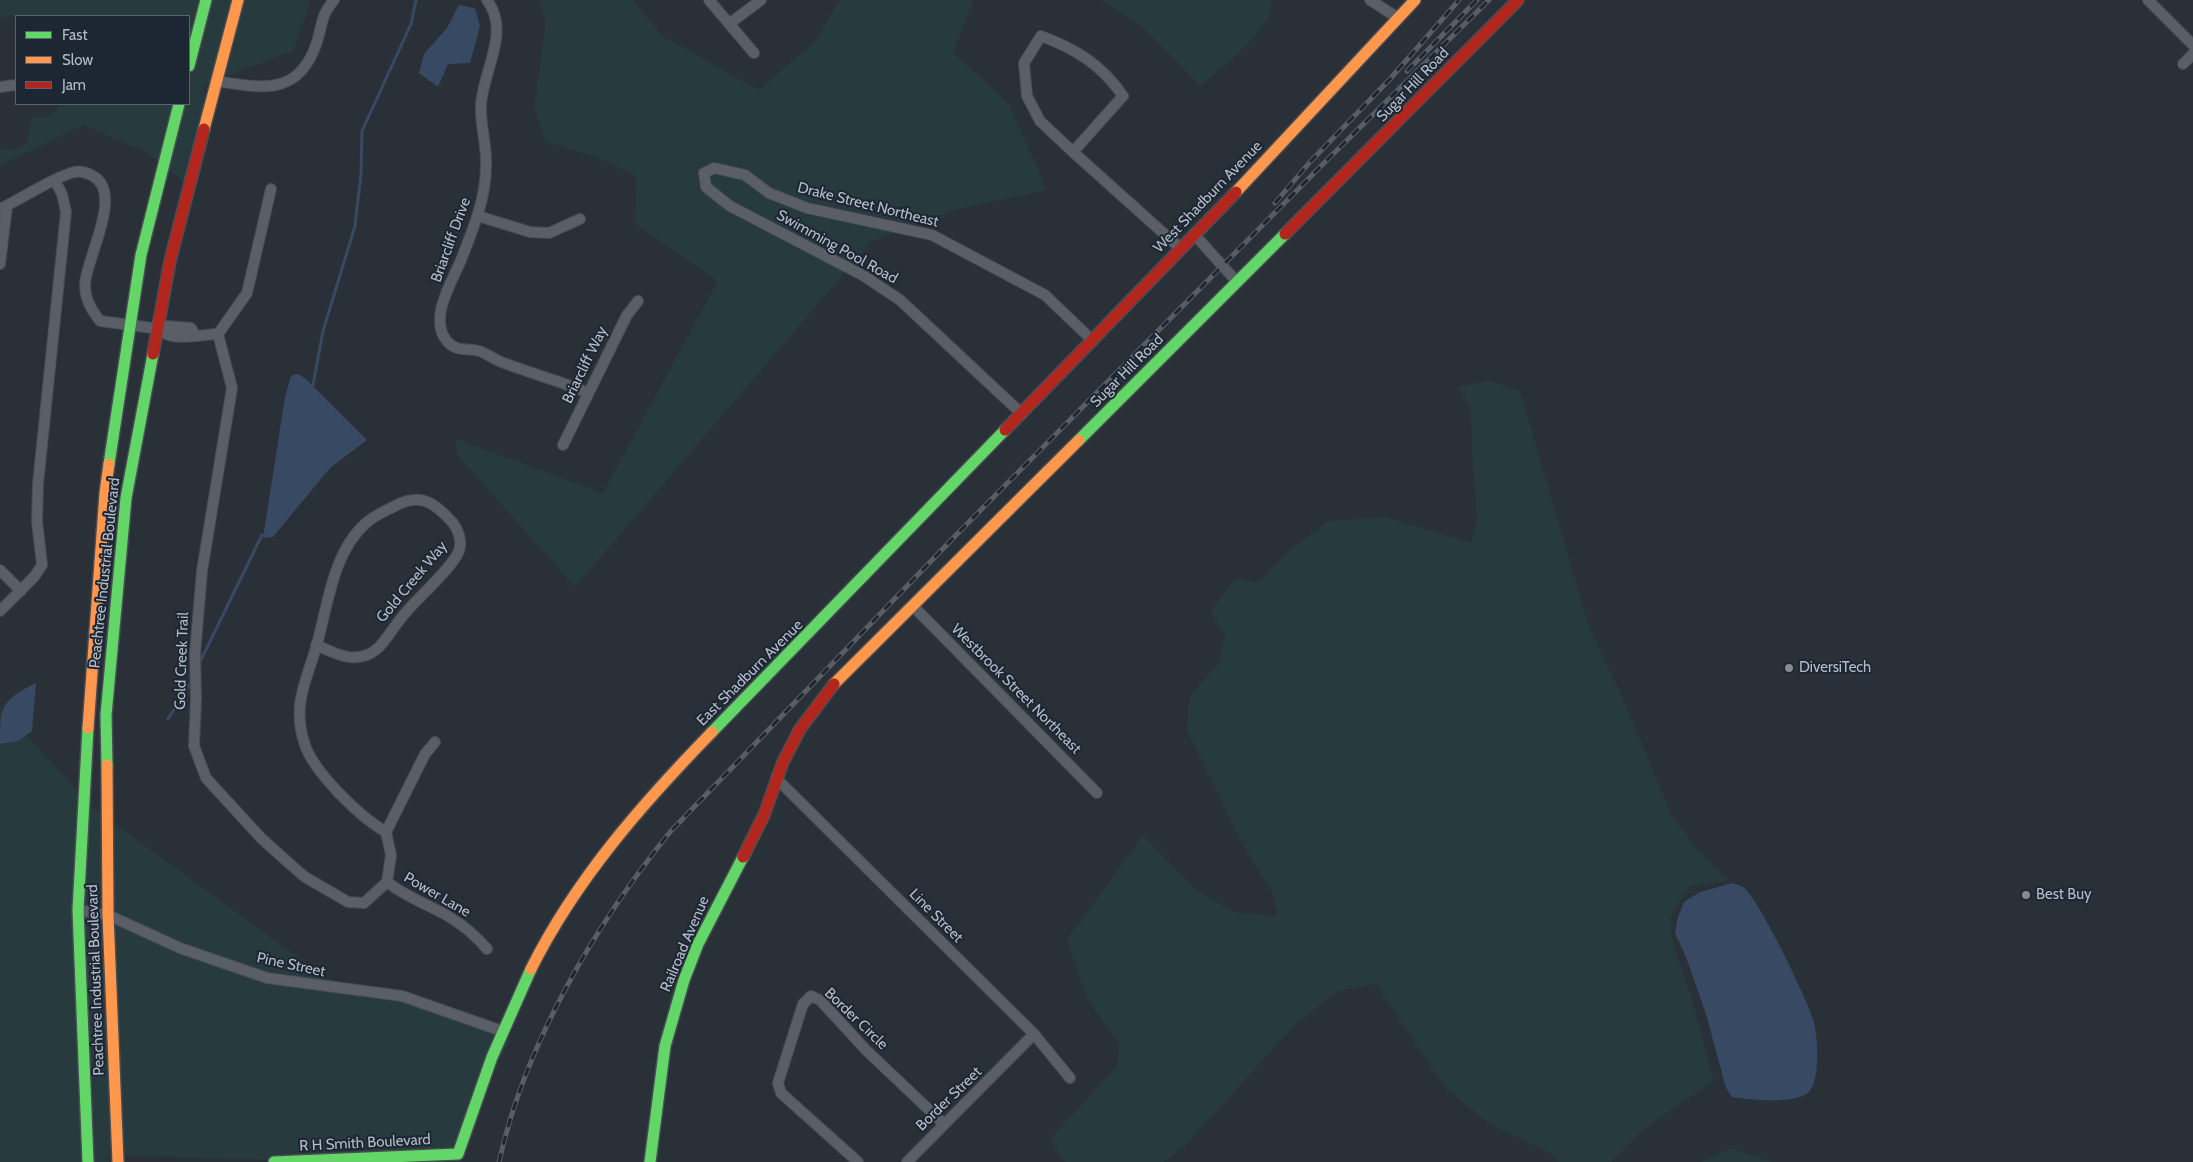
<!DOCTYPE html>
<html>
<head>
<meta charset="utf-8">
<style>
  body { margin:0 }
  #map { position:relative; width:2193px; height:1162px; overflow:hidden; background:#2a3038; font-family:Cabin,sans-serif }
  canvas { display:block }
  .legend { position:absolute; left:15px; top:15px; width:175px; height:90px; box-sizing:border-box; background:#1d2633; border:1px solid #59626f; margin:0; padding:6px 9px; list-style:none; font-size:15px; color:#b4bcc9 }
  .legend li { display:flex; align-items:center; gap:10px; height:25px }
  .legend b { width:25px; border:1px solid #59626f }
</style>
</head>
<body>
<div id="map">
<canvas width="2193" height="1162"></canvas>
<ul class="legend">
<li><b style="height:6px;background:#63d668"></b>Fast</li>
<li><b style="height:6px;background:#ff974d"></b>Slow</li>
<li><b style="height:6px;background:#b3261e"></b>Jam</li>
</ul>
</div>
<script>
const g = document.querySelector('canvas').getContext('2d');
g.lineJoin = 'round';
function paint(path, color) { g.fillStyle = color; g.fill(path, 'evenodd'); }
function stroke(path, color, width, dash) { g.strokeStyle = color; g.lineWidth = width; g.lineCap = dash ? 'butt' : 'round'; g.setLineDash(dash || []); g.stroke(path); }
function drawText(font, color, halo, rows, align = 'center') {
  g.font = font + ' Cabin,sans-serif'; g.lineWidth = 4; g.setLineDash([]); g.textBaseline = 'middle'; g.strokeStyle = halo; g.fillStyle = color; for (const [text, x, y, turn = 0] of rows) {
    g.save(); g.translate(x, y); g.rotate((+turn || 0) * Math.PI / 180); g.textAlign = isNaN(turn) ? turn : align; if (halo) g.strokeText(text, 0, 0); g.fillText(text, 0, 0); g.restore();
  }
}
const green = new Path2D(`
  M0,0H311L293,51L205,84L195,190L148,153L84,125L0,165V148L10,151L27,142L32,117H49L62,104H189V16L0,17Z
  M539,0H633L662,36L759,90L817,39L839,0H974L953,52L1009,104L1047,190L958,209L872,241L575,587L457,455L456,439L603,493L718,281L635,224L636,176L596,157L546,142L534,107L546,22Z
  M1101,0H1271C1279,25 1218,71 1200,86L1139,24Z
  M1490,381L1520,391L1588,623L1630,715L1672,816L1696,847L1730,880L1690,886L1671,915L1672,941L1691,996L1714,1081C1679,1105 1638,1129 1612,1162H1559L1550,1153L1491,1125L1446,1089L1376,984L1338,991L1294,1026L1186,1145L1164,1162H1065L1050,1139L1117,1066L1119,1043L1086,997L1067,940L1143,835L1196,890L1236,913L1277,916L1271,890L1243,845L1186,729L1190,696L1219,663L1225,634L1210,611L1235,579L1259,583L1288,552L1328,521L1385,517L1471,543L1477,518L1472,455L1471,407L1457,387Z
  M0,706L92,807L335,984L431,1004L511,1040L480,1093L457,1151L299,1161L109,1155V1162H0Z
  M1731,1148L1773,1162H1701Z`);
const water = new Path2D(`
  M459,5L475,8L480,26L470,63L448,64L438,87L419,73L424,54L447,28Z
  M298,374L306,379L367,440L330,468L273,537L263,538L285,397L291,376Z
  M36,683L32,731L18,741L0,744C0,707 1,700 36,683Z
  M1732,883C1735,884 1740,885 1743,887C1758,897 1806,997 1813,1019C1818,1034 1821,1082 1808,1093C1793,1104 1750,1100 1732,1097L1726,1088L1706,1014L1686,957L1675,933L1678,917L1684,902L1700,892Z`);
const stream = new Path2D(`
  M313,385L323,331L355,226L361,173L362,131L411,24L416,0
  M199,664L262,535
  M168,719L193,679`);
const street = new Path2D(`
  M487,0C511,32 483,70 481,105C480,125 487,145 486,165C486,199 473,229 461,260C452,282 428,319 447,341C456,352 467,348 479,351C486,353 492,358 499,361C528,373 559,380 588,393
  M709,0L754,53
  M1370,0L1398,18
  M2148,0L2193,45
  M729,24L761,0
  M1041,36C1076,49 1102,65 1123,96L1073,152L1040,121L1027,96L1024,63Z
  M2183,64L2193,54
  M216,81C262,88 299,97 317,42C323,23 320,17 334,0
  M0,87L16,85
  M1073,152L1180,248
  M0,209C21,199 51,179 71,173C79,170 86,172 93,176C124,193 86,259 85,284C85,300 91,309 100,321L160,329C169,343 203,334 218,334
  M478,216L530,232L549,233L580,219
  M1194,234L1237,282
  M0,264L7,206
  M160,329L167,326L191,328L195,335
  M218,334L232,388L202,571L195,654L196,699L194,746L206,778L261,838L291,865L305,877L348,902L364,903L387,882
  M218,334L247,293L271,189
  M1022,414L900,300L864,276L730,206L706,187L704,173L714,168L745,175L769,193L807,208L932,235L1045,295L1092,340
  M563,445L627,315L638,301
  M0,570L21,591
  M913,606L1097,793
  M0,611L34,577L42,565L37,521L38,484L66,212L62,194L55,181
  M316,645C331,651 347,661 363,656C369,655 375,651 379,647C389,636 397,622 407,611C419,597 452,568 459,551C462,542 459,531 453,523C435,503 421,492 395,506C385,511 375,515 366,523C333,552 328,604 317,644C307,680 292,703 304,742C312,771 360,817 386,832
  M776,778L1034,1034L1070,1078
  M386,832L391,855L387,882C406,897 427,904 448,916C463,925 476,936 487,949
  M386,832L425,754L435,742
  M78,910L108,915L180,948L267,978L402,996L502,1031
  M858,1162L781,1093L778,1083L803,1004L811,996L820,1000L866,1050L944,1124
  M907,1162L1034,1034`);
const fast = new Path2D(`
  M189,66L206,0
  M1079,440L1285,234
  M109,464L141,255L179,104
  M712,732L1005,430
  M107,765L106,715L126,498L153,354
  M88,1162L78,910L88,728
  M274,1162L458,1154L492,1057L531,969
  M650,1162L665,1046L684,980L698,944L743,857`);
const slow = new Path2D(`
  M204,129L238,0
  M1236,192L1415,0
  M834,684L1079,440
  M88,728L105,493L109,464
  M107,765L108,915L118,1162
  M531,969C576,879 642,804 712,732`);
const jam = new Path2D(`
  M1285,234L1518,0
  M153,354L170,261L204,129
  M1005,430L1236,192
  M743,857L764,815L783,762L800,729L834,684`);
const rail = new Path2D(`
  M1407,71L1477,0
  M1275,203L1310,162L1390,79L1459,0
  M499,1162C525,1044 595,925 670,832L961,530L1328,159L1489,0`);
const markers = [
  [1789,668,5,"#848b96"],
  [2026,895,5,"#848b96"]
];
const streetNames = [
  ["Sugar Hill Road",1413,85,-46],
  ["West Shadburn Avenue",1208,197,-46],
  ["Drake Street Northeast",868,205,14],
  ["Briarcliff Drive",451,240,-70],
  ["Swimming Pool Road",837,247,29],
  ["Briarcliff Way",585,365,-64],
  ["Sugar Hill Road",1127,371,-45],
  ["Peachtree Industrial Boulevard",105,573,-84],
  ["Gold Creek Way",412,582,-50],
  ["Gold Creek Trail",182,661,-88],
  ["East Shadburn Avenue",750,673,-45],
  ["Westbrook Street Northeast",1016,689,45],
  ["Power Lane",437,895,30],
  ["Line Street",936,916,45],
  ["Railroad Avenue",685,944,-67],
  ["Pine Street",291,965,12],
  ["Peachtree Industrial Boulevard",96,980,-92],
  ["Border Circle",856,1019,44],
  ["Border Street",949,1099,-44],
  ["R H Smith Boulevard",365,1143,-3]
];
const poiNames = [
  ["DiversiTech",1799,668],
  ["Best Buy",2036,895]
];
paint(green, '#273a3e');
paint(water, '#384963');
stroke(stream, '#384963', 3);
stroke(street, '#484c53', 12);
stroke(fast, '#484c53', 14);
stroke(slow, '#484c53', 14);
stroke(jam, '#484c53', 14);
stroke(street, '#5a5e66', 10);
stroke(fast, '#63d668', 11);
stroke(slow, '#ff974d', 11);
stroke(jam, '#b3261e', 11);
stroke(rail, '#595d64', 5);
stroke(rail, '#1d2633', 3, [9]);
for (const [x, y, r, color] of markers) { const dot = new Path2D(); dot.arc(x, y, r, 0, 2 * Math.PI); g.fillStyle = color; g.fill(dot); stroke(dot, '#1d2633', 2); }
drawText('15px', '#b4bcc9', '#1d2633', streetNames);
drawText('15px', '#b4bcc9', '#1d2633', poiNames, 'left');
</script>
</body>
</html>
